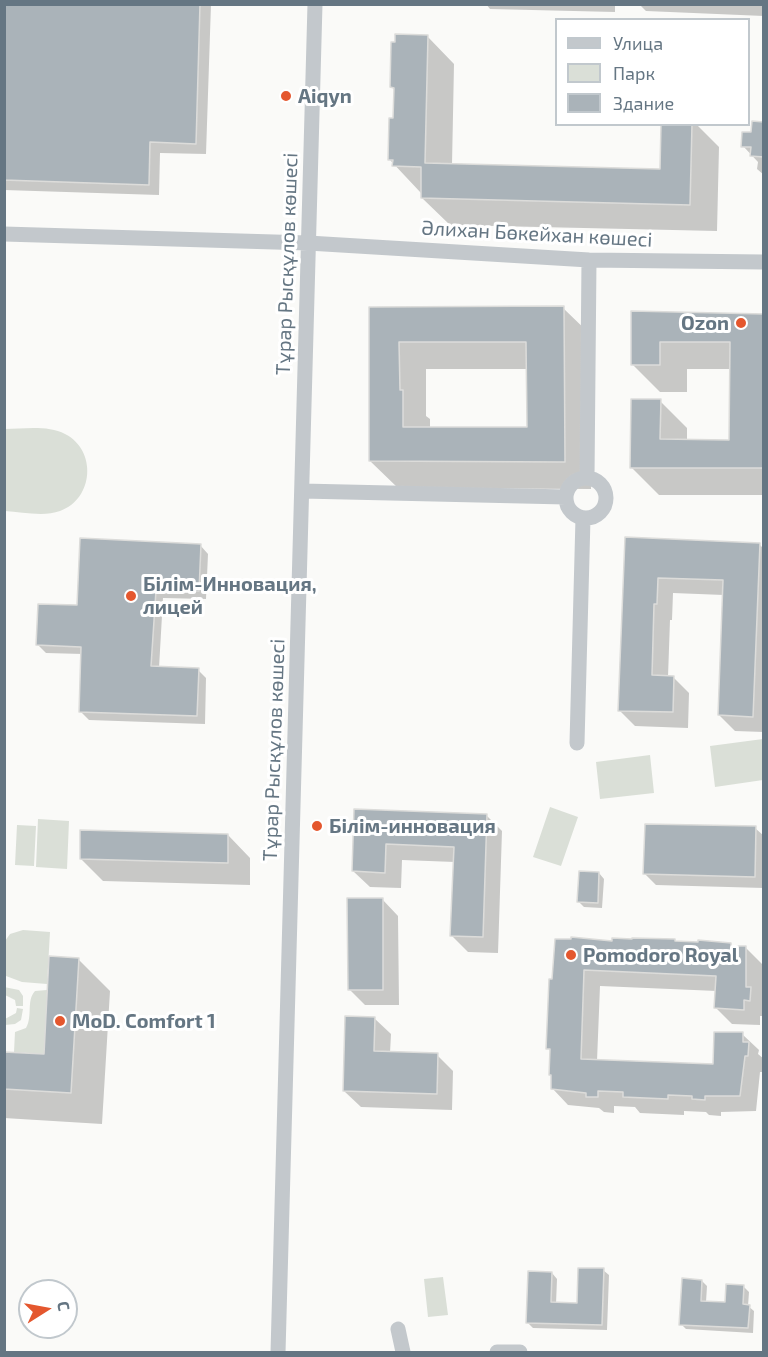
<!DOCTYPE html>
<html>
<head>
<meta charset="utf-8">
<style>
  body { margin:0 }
  #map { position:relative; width:768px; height:1357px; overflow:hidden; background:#fafaf8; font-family:"Exo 2",sans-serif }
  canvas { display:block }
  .frame { position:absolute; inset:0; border:6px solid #657683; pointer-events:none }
  .legend { position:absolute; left:555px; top:18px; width:195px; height:108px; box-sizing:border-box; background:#fff; border:2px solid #c1c8cd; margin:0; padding:8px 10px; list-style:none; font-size:18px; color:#657683 }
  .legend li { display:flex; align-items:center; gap:12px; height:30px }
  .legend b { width:30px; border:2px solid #c1c8cd }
  .north { position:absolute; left:18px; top:1279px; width:60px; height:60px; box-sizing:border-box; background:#fff; border:2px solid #c1c8cd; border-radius:50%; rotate:79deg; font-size:16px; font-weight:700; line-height:24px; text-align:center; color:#657683 }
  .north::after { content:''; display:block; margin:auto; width:21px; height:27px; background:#e4572e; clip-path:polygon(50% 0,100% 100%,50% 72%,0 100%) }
</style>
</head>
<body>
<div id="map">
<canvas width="768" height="1357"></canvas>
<div class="frame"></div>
<ul class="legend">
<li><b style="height:8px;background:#c3c8cc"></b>Улица</li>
<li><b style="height:16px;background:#dadfd7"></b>Парк</li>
<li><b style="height:16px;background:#aab3b9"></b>Здание</li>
</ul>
<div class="north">С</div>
</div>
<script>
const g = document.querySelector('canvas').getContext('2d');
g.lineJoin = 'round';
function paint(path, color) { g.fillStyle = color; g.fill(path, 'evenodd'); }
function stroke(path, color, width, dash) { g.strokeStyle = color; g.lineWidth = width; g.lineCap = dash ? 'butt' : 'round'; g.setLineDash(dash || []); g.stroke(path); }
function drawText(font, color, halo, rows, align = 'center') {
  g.font = font + ' "Exo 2",sans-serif'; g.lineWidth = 6; g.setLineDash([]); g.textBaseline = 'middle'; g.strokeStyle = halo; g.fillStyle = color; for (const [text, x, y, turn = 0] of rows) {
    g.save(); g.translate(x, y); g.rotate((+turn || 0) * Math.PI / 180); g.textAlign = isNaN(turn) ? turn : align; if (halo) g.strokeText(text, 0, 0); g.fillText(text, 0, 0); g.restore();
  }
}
const green = new Path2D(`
  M5,429C23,429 48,425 65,434C97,450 94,499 60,511C44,517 22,512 5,511Z
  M763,739V780L715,787L710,746Z
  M650,755L654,793L600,799L596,762Z
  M550,807L578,817L561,866L533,857Z
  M38,819L69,821L67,869L36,867Z
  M17,825L36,826L34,866L15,865Z
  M23,930L50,932L47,984L22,982L6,976L5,941L10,934Z
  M4,987L19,990L23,996V1006H16L15,1000L5,995Z
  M47,990L44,1054L14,1052L15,1032L26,1028C33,1016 26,1001 35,991Z
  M17,1008L23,1009L21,1020L15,1024L5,1025V1019L16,1013Z
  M443,1277L448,1315L428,1317L424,1279Z`);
const shadow = new Path2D(`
  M4,4H211L206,154L160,153L159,195L4,190Z
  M486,4H615V12L490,9Z
  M639,4H764V16L646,11Z
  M427,36L454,64L452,165L661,170L663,124H696L719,147L717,231L450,225L422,198L421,193L390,160L395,119V91L392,87Z
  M764,123V175L757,169L758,162L743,146Z
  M370,308H563L591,335V489L398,488L370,461ZM426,369H528V428H430V419L426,416Z
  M632,314L764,315V495H659L632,468L660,401L687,428V441H731V369H687V392H660L632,364Z
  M626,539L759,544L764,549V732L735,731L719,715L724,595L673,593L672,620H670L668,677H673L689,693L688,728L635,726L619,710Z
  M200,545L208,554L206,599L163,598L159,668L198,670L206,678L205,724L89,720L81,712L83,654L46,653L38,645L79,607Z
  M355,811L486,815L502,831L498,953L468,952L452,936L455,862L402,860L401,888L370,887L353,871Z
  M755,828L764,836V888L656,885L645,874Z
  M228,835L250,858V885L103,881L81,859Z
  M599,873L604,879L602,908L584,907L579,902Z
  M382,899L398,916L399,1005H365L349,989Z
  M584,941L730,945L733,948H746L762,964L764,1016H760V1025L732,1024L716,1008L717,991L600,986L597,1061L714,1065L742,1034L759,1050L758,1054L764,1059V1072H760L756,1111L721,1112V1116L709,1115L706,1112L684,1111V1115L640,1113L635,1107L614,1106V1113L604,1112L599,1108L568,1105L552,1088L551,1052L548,1048L554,980Z
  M78,959L110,991L102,1124L4,1118V1053L45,1055Z
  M374,1018L391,1034L390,1053L437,1055L453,1071L452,1110L361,1107L344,1091Z
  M603,1270L609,1275L607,1330L533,1328L527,1322L552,1273L557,1279L556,1304H578Z
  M702,1281L707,1286L706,1302L727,1303L743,1286L749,1292L748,1306L754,1311L753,1333L686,1329L681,1324Z`);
const building = new Path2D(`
  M4,4H200L196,144L150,142L149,185L4,180Z
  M395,34L428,35L425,163L660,169L661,124H692L690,205L421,198V167L392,166L393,160H388L389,118H393L394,88L390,87L391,42H395Z
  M752,121L764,122V157L750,156L751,147H741L742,132H751Z
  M564,306L565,462L369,461V307ZM399,342H526L527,427H403V390H400Z
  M631,311L764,314V468H630L631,399H661L660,439L729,440L730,342H660V365H631Z
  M625,537L760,543L753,717L718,715L723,580L658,578L657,604H654L652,675L674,676L673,712L618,711Z
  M80,538L201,544L199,591L156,590L151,666L199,668L197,716L79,712L81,647L36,645L38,604L77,605Z
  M354,809L487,814L483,937L450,936L454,847L386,844L385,873L352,871Z
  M645,824L756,826L755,877L643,874Z
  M80,830L228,834V863L80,859Z
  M579,871L599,872L598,903L577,902Z
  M347,898H383V990H348Z
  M571,937L612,941V938L632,939V938L675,939V941L698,942V940L731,943V946H746V987H751L750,1001L744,1000V1010L714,1008L716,976L584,970L581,1059L713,1064L714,1032H743V1042H749L748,1056H745L740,1096H705V1100L692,1099V1096L668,1095V1099L623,1097V1092L598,1091V1097H586V1093L551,1089V1075H549L550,1049H546L549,979H552L555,939H571Z
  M49,956L79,958L71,1093L4,1089V1052L44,1054Z
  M345,1016L375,1017L374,1051L438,1053L437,1094L343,1091Z
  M578,1268H604L602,1325L526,1323L528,1271L552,1272L551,1302L577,1303Z
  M682,1278L702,1280L701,1301L725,1302L726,1284L744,1285L743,1304L750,1305L748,1328L679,1325Z`);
const minor = new Path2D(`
  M4,234L308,243L589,260L764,262
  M566 498a20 20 0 1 1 40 0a20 20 0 1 1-40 0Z
  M587,478L589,260
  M302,491L566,497
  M577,743L583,518
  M398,1329L403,1352
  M278,1352L315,4
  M497,1352H520`);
const markers = [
  [286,96,6,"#e4572e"],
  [741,323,6,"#e4572e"],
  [131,596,6,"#e4572e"],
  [317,826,6,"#e4572e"],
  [571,955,6,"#e4572e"],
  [60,1021,6,"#e4572e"]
];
const poiNames = [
  ["Aiqyn",298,96],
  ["Ozon",729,323,"right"],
  ["Білім-Инновация,",143,584],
  ["лицей",143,607],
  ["Білім-инновация",329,826],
  ["Pomodoro Royal",583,955],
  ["МoD. Comfort 1",72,1021]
];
const streetNames = [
  ["Әлихан Бөкейхан көшесі",537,234,3],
  ["Тұрар Рысқұлов көшесі",287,264,-88],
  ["Тұрар Рысқұлов көшесі",274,750,-88]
];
paint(green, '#dadfd7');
paint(shadow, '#0003');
paint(building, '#aab3b9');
stroke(building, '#dcdcda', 1.5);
stroke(minor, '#c3c8cc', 15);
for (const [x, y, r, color] of markers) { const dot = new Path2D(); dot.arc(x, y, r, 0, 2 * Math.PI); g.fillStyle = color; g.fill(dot); stroke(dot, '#fff', 2); }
drawText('bold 20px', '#657683', '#fff', poiNames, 'left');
drawText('20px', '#657683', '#fff', streetNames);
</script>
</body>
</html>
